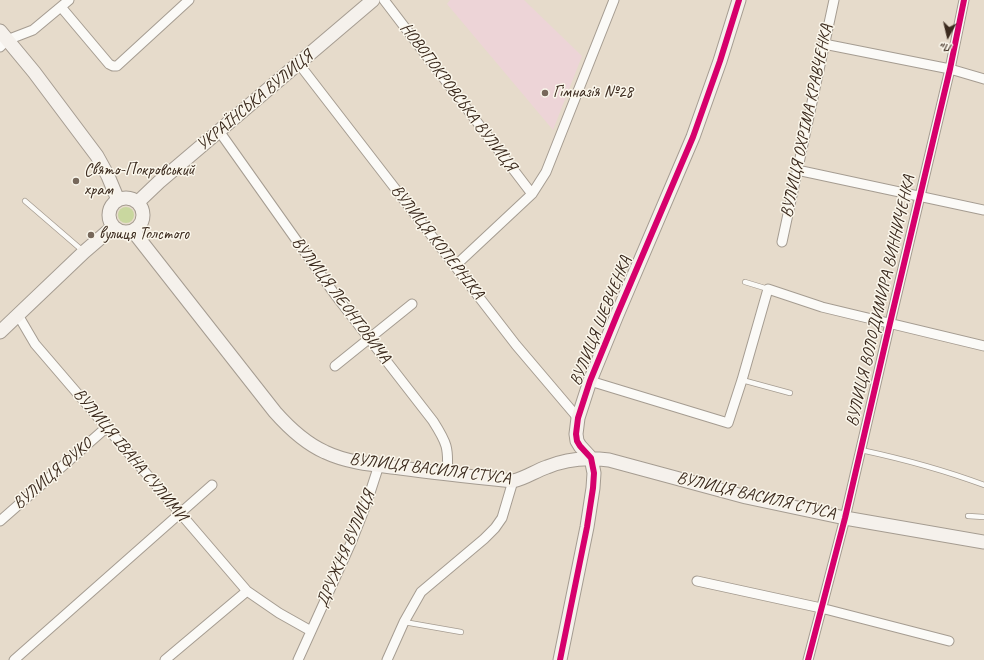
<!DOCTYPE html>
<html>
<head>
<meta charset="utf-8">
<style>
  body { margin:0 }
  #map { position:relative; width:984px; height:660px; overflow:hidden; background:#e6dbcb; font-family:Caveat,sans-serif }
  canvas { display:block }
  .north { position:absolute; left:928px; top:16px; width:40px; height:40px; -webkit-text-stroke:3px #fbf7ec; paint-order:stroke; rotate:188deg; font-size:11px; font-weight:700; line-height:16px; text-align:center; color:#3b2a1e }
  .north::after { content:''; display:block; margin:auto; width:14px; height:18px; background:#3b2a1e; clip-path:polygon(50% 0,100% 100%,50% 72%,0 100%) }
</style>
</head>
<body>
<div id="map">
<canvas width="984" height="660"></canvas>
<div class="north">Пн</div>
</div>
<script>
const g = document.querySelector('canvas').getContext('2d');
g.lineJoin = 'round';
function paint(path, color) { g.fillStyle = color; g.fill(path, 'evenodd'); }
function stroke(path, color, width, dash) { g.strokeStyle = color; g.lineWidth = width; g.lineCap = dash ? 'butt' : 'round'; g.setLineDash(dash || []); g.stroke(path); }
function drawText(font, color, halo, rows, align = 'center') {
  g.font = font + ' Caveat,sans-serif'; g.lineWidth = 3; g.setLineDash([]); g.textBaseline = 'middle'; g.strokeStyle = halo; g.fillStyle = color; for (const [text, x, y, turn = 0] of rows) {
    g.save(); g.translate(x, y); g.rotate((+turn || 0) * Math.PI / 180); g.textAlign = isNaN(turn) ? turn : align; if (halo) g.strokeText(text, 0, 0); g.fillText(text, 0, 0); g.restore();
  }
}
const built = new Path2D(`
  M450,0H524L582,56L553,130L447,4Z`);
const green = new Path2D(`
  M118 215a8 8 0 1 1 16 0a8 8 0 1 1-16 0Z`);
const lane = new Path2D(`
  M25,201L83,251
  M745,282L768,289
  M742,380L790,393
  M861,450C903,459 944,470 984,485
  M968,516L984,517
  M404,622L461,632`);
const street = new Path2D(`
  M384,0L532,194
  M61,7L109,64L113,66H117L189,0
  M824,44L950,69L984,79
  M0,47L7,40L33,30L69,0
  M299,64L516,345L578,418
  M219,131L336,296L433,421C447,443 449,448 447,474
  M797,170L984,210
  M782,242L834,0
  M455,266L532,194L546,172L614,0
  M18,315L35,344L247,591L279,613L311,631
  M335,366L412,304
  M590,381L728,423L742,380L768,289L822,307L984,346
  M0,521L107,427
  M697,581L821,608L949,641
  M14,660L212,485
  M165,660L247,591
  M298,660L351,543L366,505L379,465
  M387,660L404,622L421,592L484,539L495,528L502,518L513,481
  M808,660L845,518L890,323L950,69L964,0`);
const secondary = new Path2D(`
  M0,31L34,72L97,156L108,176L118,200
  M109 215a17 17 0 1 1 34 0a17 17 0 1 1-34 0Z
  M138,202L159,182L373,0
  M133,231L275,412C290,429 305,443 325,452C348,463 375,465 400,468C437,473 475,477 513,481C526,478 535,471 547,467C568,458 587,457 609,460L746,497L845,518L984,542
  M0,332L84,252L113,227
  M560,660L587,527L593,488L594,473L591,458L580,446L577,441L576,434L578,418L590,381L617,315L693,137L720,61L739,0`);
const cycleway = new Path2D(`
  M560,660L587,527L593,488L594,473L591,458L580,446L577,441L576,434L578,418L590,381L617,315L693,137L720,61L739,0
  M808,660L845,518L890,323L950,69L964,0`);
const markers = [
  [545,93,4,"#77685b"],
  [76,181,4,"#77685b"],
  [91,235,4,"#77685b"]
];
const poiNames = [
  ["Гімназія №28",553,93],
  ["Свято-Покровський",84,171],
  ["храм",84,191],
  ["вулиця Толстого",99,235]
];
const streetNames = [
  ["НОВОПОКРОВСЬКА ВУЛИЦЯ",458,97,53],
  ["УКРАЇНСЬКА ВУЛИЦЯ",255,101,-40],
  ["ВУЛИЦЯ ОХРІМА КРАВЧЕНКА",807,121,-78],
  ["ВУЛИЦЯ КОПЕРНІКА",437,242,52],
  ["ВУЛИЦЯ ЛЕОНТОВИЧА",341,300,53],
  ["ВУЛИЦЯ ВОЛОДИМИРА ВИННИЧЕНКА",881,301,-77],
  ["ВУЛИЦЯ ШЕВЧЕНКА",601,321,-68],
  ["ВУЛИЦЯ ІВАНА СУЛИМИ",130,455,50],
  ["ВУЛИЦЯ ВАСИЛЯ СТУСА",430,469,7],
  ["ВУЛИЦЯ ФУКО",53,474,-41],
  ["ВУЛИЦЯ ВАСИЛЯ СТУСА",756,496,13],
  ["ДРУЖНЯ ВУЛИЦЯ",346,549,-67]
];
paint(built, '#edd4d7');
paint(green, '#c9d79f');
stroke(lane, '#a59c91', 6);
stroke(street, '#a59c91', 11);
stroke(secondary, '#a59c91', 15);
stroke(lane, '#fbfaf7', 4.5);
stroke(street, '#fbfaf7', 9);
stroke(secondary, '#f5f1ec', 13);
stroke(cycleway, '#d6006c', 6);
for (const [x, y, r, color] of markers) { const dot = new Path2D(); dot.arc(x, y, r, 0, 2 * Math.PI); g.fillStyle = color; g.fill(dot); stroke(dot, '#fbf7ec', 1.5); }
drawText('17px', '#3b2a1e', '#fbf7ec', poiNames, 'left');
drawText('17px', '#3b2a1e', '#fbf7ec', streetNames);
</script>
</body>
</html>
